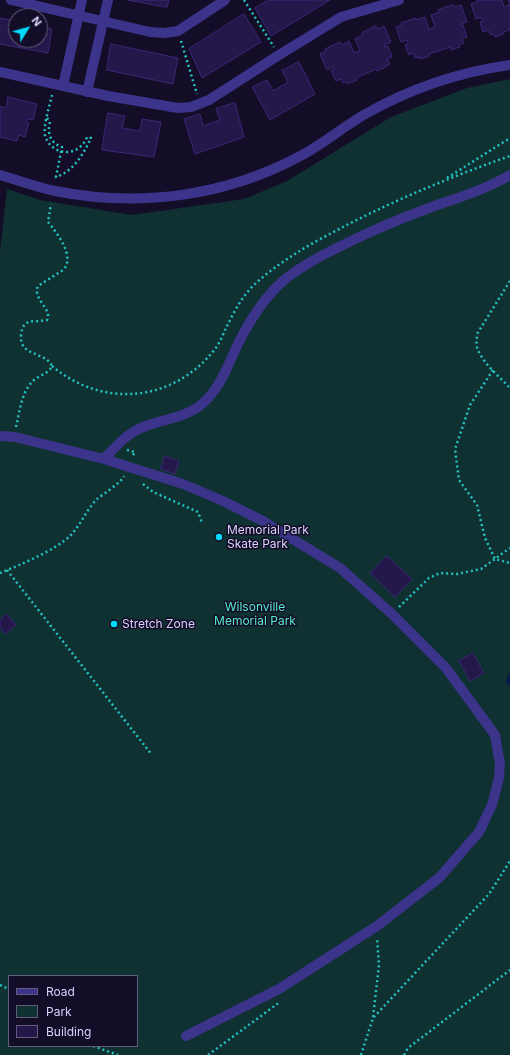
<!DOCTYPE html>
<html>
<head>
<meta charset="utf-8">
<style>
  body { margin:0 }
  #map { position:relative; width:510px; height:1055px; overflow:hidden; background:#130d27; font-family:Inter,sans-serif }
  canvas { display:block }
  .legend { position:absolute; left:8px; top:975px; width:130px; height:72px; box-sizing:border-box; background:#130d27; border:1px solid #635c7d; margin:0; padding:5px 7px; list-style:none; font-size:12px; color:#dad3ff }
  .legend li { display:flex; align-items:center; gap:8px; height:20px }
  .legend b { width:20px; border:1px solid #635c7d }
  .north { position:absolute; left:8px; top:8px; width:40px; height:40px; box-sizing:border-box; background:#130d27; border:1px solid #635c7d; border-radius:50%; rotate:53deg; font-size:11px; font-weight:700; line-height:16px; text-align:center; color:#dad3ff }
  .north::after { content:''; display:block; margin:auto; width:14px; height:18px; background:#00dafe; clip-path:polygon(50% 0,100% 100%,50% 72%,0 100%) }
</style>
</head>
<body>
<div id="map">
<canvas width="510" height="1055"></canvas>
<ul class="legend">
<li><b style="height:5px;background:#3b348a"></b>Road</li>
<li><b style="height:11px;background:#0f3132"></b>Park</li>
<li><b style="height:11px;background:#24174a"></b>Building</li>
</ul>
<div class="north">N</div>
</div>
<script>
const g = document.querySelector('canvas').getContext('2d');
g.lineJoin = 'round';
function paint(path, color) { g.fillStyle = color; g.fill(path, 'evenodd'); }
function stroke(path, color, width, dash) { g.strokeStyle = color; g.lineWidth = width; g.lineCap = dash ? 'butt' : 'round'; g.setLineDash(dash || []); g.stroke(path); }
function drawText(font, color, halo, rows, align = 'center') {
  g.font = font + ' Inter,sans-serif'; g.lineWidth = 3; g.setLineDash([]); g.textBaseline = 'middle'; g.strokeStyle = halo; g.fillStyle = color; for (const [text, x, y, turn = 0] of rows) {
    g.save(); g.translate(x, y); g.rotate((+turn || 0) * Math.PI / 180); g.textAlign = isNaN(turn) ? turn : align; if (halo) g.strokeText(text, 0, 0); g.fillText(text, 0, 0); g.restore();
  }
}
const green = new Path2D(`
  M510,79V1055H0V252L7,189L40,200L132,215L244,199L287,181L391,117L467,88ZM9,976H137V1046H9Z`);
const stream = new Path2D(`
  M510,675L508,682L510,684`);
const building = new Path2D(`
  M128,0H169L167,7Z
  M269,0H330L271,36L255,8Z
  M477,0H502L504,7L510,5L508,0H510V30L503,32L504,34L495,37L494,34L490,35L488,30L483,32L480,22L483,21L481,17L476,19L471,4L477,2Z
  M454,5L455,7L461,5L467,22L461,24V26L463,25L467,37L462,38L464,43L459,45L460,47L451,50L450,47L429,54V56L420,59V57L415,58L414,53L409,55L405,45L408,44L407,40L401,42L396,27L402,25L401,23L416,18V20L425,17L429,29L435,27L431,15L439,12L438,10Z
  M244,14L261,42L202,78L189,49Z
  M0,18L16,21V40H40V26L52,29L48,53L0,44Z
  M376,26L378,29L384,26L391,42L384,45L385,47L388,46L392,57L387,59L390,64L385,66L386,67L377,71L376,69L356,78L357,80L348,84L347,82L343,83L341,79L336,81L331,71L334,70L333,67L327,70L320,54L326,51L325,49L340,42L342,45L349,41L354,53L360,51L355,39L363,35L362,33Z
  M111,44L178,58L173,84L107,70Z
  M299,62L315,94L270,120L252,87L267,80L273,91L288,82L282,71Z
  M8,97L37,104L33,120L27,119L26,122L29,123L25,137L19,135L17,141L0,137V106L6,108Z
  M235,103L244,137L195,154L184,119L200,114L203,126L220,120L216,109Z
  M108,113L125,116L122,128L140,131L142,119L161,122L154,157L102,150Z
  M165,456L179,461L175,474L161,469Z
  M387,556L412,579L395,597L370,573Z
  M7,614L16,625L5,634L0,628V620Z
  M473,653L484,673L470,681L459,661Z`);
const path = new Path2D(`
  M244,0L274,47
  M181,41L197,94
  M47,118L50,122C47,133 50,143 62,147C60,157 58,167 56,177C74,171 84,153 91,138L87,137C86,140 84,143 82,145C71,158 49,152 45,135C43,125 50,105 52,95
  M447,178L510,138
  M510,281L477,334C477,339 476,343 477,347C482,363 499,376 510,388
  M52,366C103,409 174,402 215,349C219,344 222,337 225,330C232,316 240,299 252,287C265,274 282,262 298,252C312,243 328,235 343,227C397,199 453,176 510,156
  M493,370L470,405L455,449L459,480L477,505L485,538L495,559L510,563
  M16,427C20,411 21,391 35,379C41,375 49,373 52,366C45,351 19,357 21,335C23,317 33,323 47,320C53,309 32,299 38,286L63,270C76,257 57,233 48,222L51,204
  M127,450L135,452L132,457
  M143,484L153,492L198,512L202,523
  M7,570L152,755
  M0,573C20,565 56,550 71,535C81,524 86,511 96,500C104,493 120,484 124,476
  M399,607L429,578L440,573L457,574L481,569L510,548
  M0,985L9,989
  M373,1017L379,965L377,938
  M93,1046L118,1055
  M208,1055L280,1002
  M361,1055L373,1018L489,894L510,861
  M404,1055L408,1048L510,970`);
const minor = new Path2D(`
  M11,0L150,32L164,33L178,31L225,0
  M0,72L108,96L178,108L191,107L209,100L279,55L341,17L399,0
  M63,86L82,0
  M87,92L108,0
  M0,175C18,180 36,187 55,191C141,208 228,196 304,154C324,143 342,128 362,116C407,90 459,72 510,65
  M0,436L15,437L104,459L183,484L223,501L263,521L340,568L392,614L446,668L495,735L500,764L499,778L492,805L479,832L439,878L377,926L279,989L186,1036
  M104,459C117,445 128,432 146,426C165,419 187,417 202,404C221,388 228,364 239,342C250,320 265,297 283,281C301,266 322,255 343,245C371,231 399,219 429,208C456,198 485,190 510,175`);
const markers = [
  [219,537,4,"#00dafe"],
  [114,624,4,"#00dafe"]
];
const poiNames = [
  ["Memorial Park",227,530],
  ["Skate Park",227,544],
  ["Stretch Zone",122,624]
];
const parkNames = [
  ["Wilsonville",255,607],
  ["Memorial Park",255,621]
];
paint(green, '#0f3132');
stroke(stream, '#051b48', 4);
paint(building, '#24174a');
stroke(building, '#3b2778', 1);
stroke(path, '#24c2c0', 2.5, [2, 3]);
stroke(minor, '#3b348a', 10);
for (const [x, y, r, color] of markers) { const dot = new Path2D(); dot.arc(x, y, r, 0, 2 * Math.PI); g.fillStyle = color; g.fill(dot); stroke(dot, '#130d27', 1.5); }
drawText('12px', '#dad3ff', '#130d27', poiNames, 'left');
drawText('12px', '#54eacb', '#130d27', parkNames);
</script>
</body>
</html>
